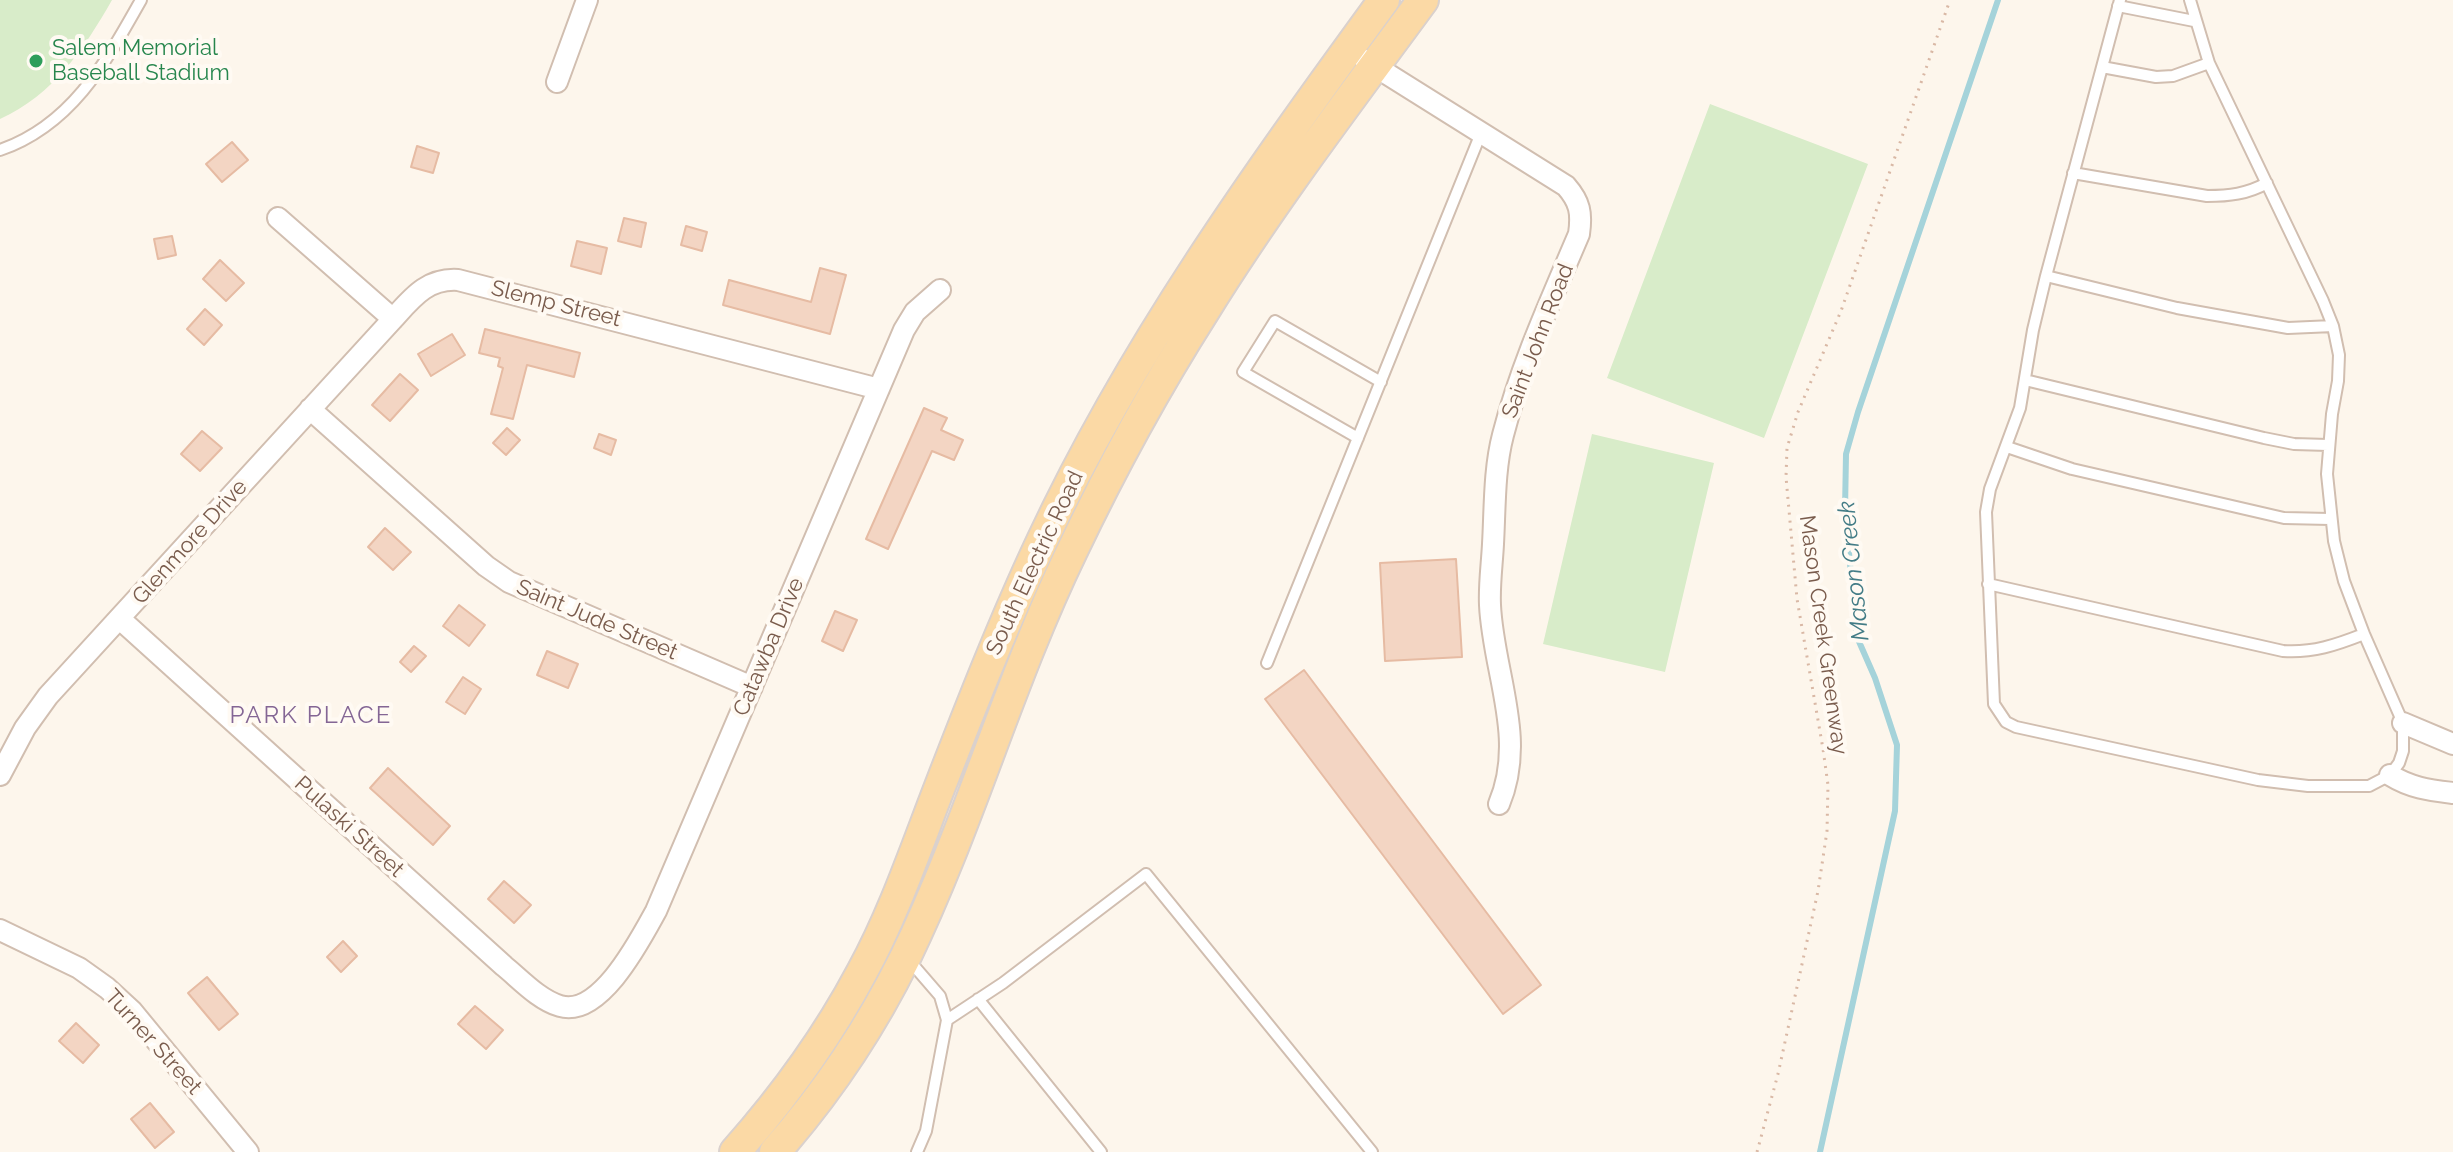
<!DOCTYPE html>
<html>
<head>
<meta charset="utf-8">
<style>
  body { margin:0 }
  canvas { display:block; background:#fdf6ec }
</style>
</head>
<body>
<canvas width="2453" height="1152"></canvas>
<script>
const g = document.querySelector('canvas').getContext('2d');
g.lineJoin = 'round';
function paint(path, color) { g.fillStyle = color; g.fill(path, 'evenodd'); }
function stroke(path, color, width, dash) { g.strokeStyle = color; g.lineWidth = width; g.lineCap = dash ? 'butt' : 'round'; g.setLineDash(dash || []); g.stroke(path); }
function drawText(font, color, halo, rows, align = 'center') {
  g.font = font + ' Raleway,sans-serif'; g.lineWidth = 8; g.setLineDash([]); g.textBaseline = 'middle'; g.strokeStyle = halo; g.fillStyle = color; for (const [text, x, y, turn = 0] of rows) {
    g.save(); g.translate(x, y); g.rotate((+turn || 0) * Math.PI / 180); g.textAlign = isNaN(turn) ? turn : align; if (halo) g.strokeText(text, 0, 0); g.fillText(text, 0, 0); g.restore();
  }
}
const green = new Path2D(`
  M0,0H112C84,49 53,95 0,119Z
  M1710,104L1868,164L1764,438L1607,378Z
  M1592,434L1714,463L1665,672L1543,644Z`);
const stream = new Path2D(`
  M1820,1152L1895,811L1897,745L1875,678L1857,637L1845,511L1846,454L1858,412L1998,0`);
const building = new Path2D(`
  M232,142L248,160L222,182L206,164Z
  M417,146L439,153L433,173L411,167Z
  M624,218L646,223L641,247L618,241Z
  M686,226L707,232L702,251L681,245Z
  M172,236L176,255L158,259L154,239Z
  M577,241L607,248L601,274L571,266Z
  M220,260L244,283L226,301L203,279Z
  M820,268L846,275L830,334L723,305L729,280L811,302Z
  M205,309L222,325L204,345L187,329Z
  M485,329L580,353L574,377L527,365L513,419L491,414L503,368L498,366L500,358L479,353Z
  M452,334L465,355L431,376L418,354Z
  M400,374L418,390L390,421L372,405Z
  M924,408L947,418L941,430L963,440L954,460L932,451L888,549L866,539Z
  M507,428L520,440L506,455L493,443Z
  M202,431L222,448L200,471L181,454Z
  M599,434L616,440L611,455L594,448Z
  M385,528L411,552L393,570L368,547Z
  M1456,559L1462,657L1385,661L1380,563Z
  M459,605L485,625L469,646L443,626Z
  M835,611L857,620L843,651L822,641Z
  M414,646L426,656L411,672L400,662Z
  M547,651L578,664L568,688L537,675Z
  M1304,670L1541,985L1503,1014L1265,699Z
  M463,677L481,689L465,714L446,702Z
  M388,768L450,826L433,845L370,788Z
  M504,881L531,905L514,923L488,899Z
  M343,941L357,956L341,972L327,957Z
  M207,977L238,1014L219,1030L188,993Z
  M475,1006L503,1030L486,1049L458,1024Z
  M76,1023L99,1045L83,1063L59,1041Z
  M150,1103L174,1132L155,1148L131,1119Z`);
const path = new Path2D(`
  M1757,1152L1778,1074L1818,891L1827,831L1828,785L1823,749L1797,599L1786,477L1787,448L1798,412L1841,311L1950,0`);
const service = new Path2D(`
  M2120,0L2046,276L2033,330L2020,408L1990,489L1986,512L1994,704L2006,722L2016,727L2258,780L2308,786H2369L2390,775L2399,763L2403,751V723L2364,634L2344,581L2334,541L2327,474L2332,414L2338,381L2339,355L2333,326L2323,301L2209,63L2190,0
  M2118,6L2194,21
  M2102,67L2156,77L2173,76L2209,63
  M0,150C72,125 106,62 141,0
  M2073,173L2207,196C2229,196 2247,194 2267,183
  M2046,276L2177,308L2288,328L2333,326
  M2025,380L2264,438L2294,444L2328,445
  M1358,438L1243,372L1275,321L1381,382
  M2007,447L2072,469L2284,518L2330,519
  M1988,584L2283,651C2313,653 2336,645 2364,634
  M1267,663L1481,133
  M908,959L940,996L947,1020L926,1131L917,1152
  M978,999L1101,1152
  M947,1020L1003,983L1146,874L1372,1152`);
const minor = new Path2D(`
  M1365,60L1566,186C1580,202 1582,213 1579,234C1551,300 1521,365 1503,435C1494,469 1495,509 1493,544C1492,564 1489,585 1490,605C1493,672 1527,738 1499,804
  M557,82L587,0
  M278,218L393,319
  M310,409L486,566L509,582L752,687
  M120,619L504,966C520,979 539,1000 560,1006C600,1018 640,940 656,911L904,330L915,312L940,290
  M2403,723L2453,744
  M0,775L25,728L48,696L393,319C412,298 427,278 458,280L879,389
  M2390,775C2411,788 2429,790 2453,793
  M0,930L79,968L107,988L132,1011L248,1152`);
const primary = new Path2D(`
  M735,1152C783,1098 828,1036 862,972C893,915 914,854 937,794C970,709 1003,624 1042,541C1133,346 1258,173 1384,0
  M775,1152C826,1094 871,1027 905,958C969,826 1008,683 1072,551C1111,469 1155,388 1204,311C1271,203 1348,102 1423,0`);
const markers = [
  [36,61,8,"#2e9e5b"]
];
const leisureNames = [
  ["Salem Memorial",52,48],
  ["Baseball Stadium",52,73]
];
const streetNames = [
  ["Slemp Street",556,304,14],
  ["Saint John Road",1538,341,-69],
  ["Glenmore Drive",190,542,-48],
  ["South Electric Road",1035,563,-65],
  ["Saint Jude Street",597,620,23],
  ["Mason Creek Greenway",1823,635,82],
  ["Catawba Drive",769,647,-67],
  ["Pulaski Street",349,827,42],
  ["Turner Street",153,1042,48]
];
const waterNames = [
  ["Mason Creek",1854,571,-96]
];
const neighbourhoodNames = [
  ["PARK PLACE",311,716]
];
paint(green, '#d8ecc9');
stroke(stream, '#a5d3da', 6);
paint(building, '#f3d5c3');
stroke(building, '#e6bba3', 2);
stroke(service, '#d1beb0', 14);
stroke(minor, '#d1beb0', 24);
stroke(primary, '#dad1cd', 34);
stroke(path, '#d9b8a5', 3, [2, 6]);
stroke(service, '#fff', 10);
stroke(minor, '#fff', 20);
stroke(primary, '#fbd9a5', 30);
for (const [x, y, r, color] of markers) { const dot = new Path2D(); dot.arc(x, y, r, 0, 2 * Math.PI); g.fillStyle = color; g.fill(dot); stroke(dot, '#fffaf3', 3); }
drawText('22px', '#27864d', '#fffaf3', leisureNames, 'left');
drawText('22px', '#7a5c4d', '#fffaf3', streetNames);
drawText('italic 24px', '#437c86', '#fffaf3', waterNames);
g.letterSpacing = '2px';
drawText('24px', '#846695', '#fffaf3', neighbourhoodNames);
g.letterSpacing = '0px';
</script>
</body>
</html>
